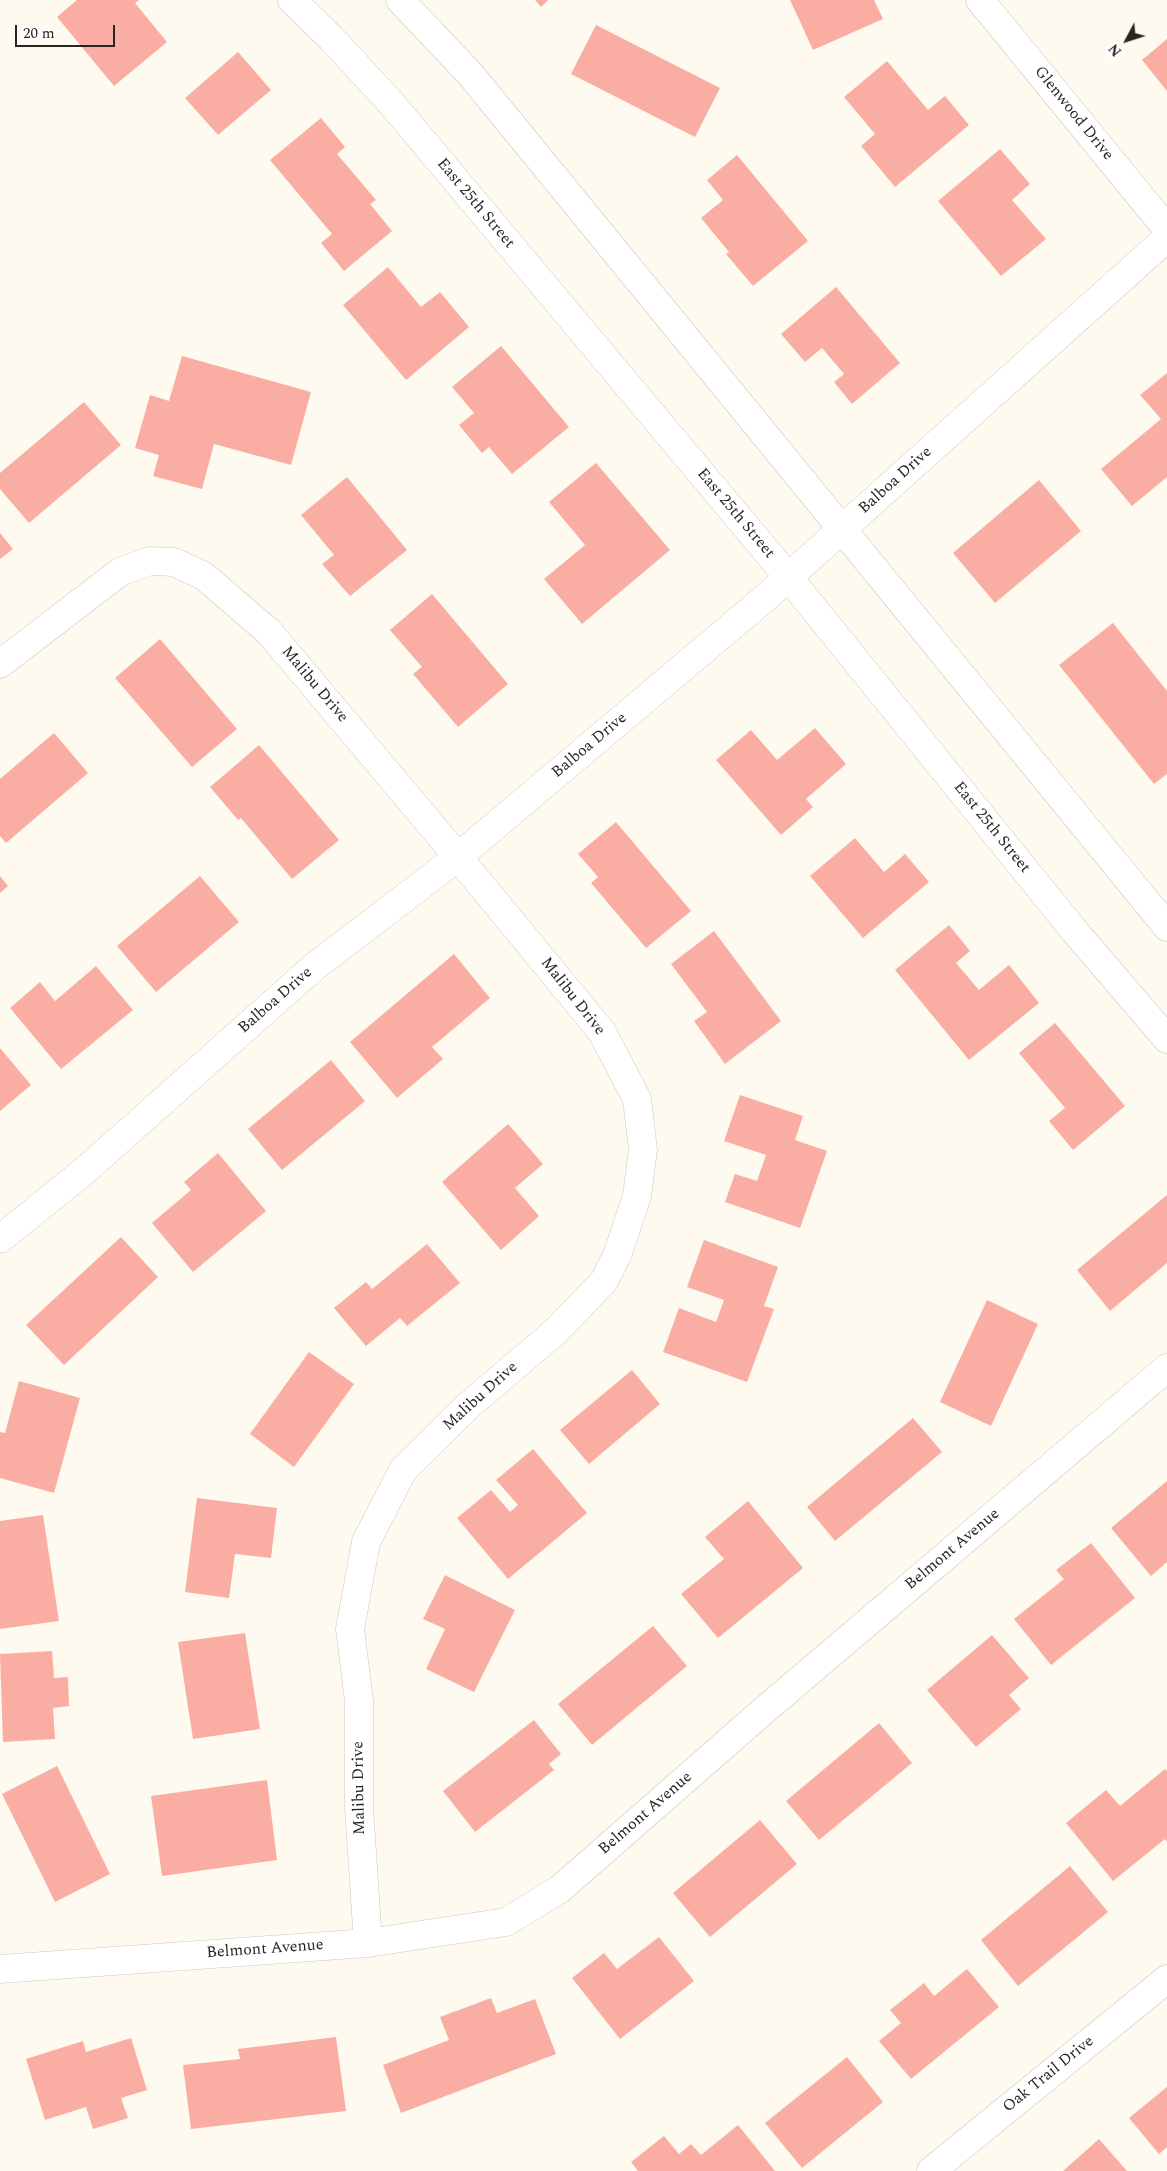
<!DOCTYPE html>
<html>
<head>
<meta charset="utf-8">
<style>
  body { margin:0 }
  #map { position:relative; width:1167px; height:2171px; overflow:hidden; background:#fffaef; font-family:Spectral,serif }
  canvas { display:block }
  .north { position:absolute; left:1102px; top:15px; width:50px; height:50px; -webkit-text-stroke:4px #fff; paint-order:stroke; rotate:230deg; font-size:14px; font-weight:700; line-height:20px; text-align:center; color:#262521 }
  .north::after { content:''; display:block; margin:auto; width:18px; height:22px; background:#262521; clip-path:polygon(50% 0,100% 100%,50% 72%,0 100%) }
  .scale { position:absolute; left:15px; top:25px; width:100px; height:22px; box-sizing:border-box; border:2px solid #262521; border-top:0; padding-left:6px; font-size:15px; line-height:18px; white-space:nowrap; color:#262521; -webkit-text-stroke:4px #fff; paint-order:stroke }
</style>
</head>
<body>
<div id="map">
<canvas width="1167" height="2171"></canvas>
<div class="north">N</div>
<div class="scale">20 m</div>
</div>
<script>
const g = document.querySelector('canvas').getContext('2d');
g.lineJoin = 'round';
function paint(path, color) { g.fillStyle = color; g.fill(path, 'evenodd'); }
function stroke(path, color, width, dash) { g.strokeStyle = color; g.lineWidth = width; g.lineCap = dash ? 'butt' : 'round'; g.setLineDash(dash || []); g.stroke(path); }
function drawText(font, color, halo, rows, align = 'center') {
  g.font = font + ' Spectral,serif'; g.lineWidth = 4; g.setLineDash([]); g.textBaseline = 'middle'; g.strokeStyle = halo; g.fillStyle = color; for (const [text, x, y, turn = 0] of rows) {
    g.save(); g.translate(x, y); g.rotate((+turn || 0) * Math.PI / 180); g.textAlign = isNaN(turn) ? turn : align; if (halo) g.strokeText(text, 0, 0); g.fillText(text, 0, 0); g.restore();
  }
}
const building = new Path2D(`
  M77,0H139L135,3L167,42L114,86L57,17Z
  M535,0H548L541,7Z
  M790,0H874L883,19L813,50Z
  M596,25L720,88L695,137L571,74Z
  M1167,39V91L1142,60Z
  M238,52L271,90L218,135L185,98Z
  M887,61L928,110L945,96L969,125L895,187L861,146L875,134L844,97Z
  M321,118L345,147L337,154L376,200L370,204L392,231L344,271L321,243L332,234L270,160Z
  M1000,149L1030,184L1012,200L1046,239L1001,276L938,201Z
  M737,155L808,241L753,286L726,254L729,252L701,218L723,200L707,180Z
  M388,267L421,307L440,292L469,327L406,380L343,305Z
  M836,287L900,363L852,404L834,382L844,374L822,348L805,362L781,334Z
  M501,346L569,427L512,474L489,447L482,453L459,425L474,413L452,387Z
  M182,356L311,392L291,465L214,444L202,489L153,476L159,455L135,448L150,395L169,401Z
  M1167,373V477L1132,506L1101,469L1161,419L1140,395Z
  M84,402L121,445L29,523L0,489V473Z
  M596,463L670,550L582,624L544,579L585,545L549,502Z
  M347,477L407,550L350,596L322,564L334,555L301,515Z
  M1039,480L1081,531L995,603L953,553Z
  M0,533L13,549L0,559Z
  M432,594L508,684L458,727L413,674L422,667L390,630Z
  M1113,623L1167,691V774L1154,784L1059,665Z
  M160,639L237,729L192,767L115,678Z
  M815,728L846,764L806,799L813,807L781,835L716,760L751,730L777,760Z
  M54,733L88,773L6,843L0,836V779Z
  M259,745L339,840L292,879L241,818L238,820L210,787Z
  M616,822L691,911L646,948L591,883L598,877L578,854Z
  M855,838L884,872L905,854L929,882L863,938L810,876Z
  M0,876L8,886L0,893Z
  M200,876L239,922L156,992L117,946Z
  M949,925L970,951L956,963L979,990L1009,965L1039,1003L969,1060L895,970Z
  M714,931L781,1021L725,1064L694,1021L707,1012L671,964Z
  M454,954L490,998L432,1047L443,1059L397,1098L350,1042Z
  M96,966L133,1010L61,1069L10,1008L40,982L55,1001Z
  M1055,1023L1125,1106L1073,1150L1049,1121L1065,1108L1019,1053Z
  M0,1048L31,1085L0,1111Z
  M331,1060L365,1101L282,1170L248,1129Z
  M740,1095L803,1116L795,1140L827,1151L800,1228L725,1202L735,1174L757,1181L766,1155L724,1141Z
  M508,1124L543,1164L515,1188L539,1216L501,1250L442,1182Z
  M218,1153L266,1211L193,1272L152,1223L191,1190L184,1182Z
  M1167,1195V1263L1110,1311L1077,1270Z
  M121,1237L158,1277L64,1365L26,1325Z
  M704,1240L778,1267L764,1306L774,1309L747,1382L663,1352L679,1308L716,1322L724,1300L687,1287Z
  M427,1244L460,1283L407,1326L400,1318L366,1346L334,1308L366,1282L372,1289Z
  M987,1300L1038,1324L991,1426L940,1402Z
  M309,1352L354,1384L294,1467L250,1434Z
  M632,1370L660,1404L589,1464L560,1430Z
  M19,1381L80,1398L54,1493L0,1478V1432L5,1433Z
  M913,1418L942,1452L835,1541L807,1507Z
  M533,1449L587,1513L508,1579L457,1518L491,1490L510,1512L518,1505L496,1480Z
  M1167,1481V1562L1151,1576L1111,1528Z
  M197,1498L277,1508L271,1558L235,1554L229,1598L185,1592Z
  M748,1501L803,1568L718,1638L681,1594L724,1559L705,1537Z
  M43,1515L59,1621L0,1629V1521Z
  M1091,1543L1135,1598L1051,1665L1014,1619L1064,1579L1056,1570Z
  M445,1575L515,1610L474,1692L426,1669L445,1629L423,1619Z
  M653,1626L687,1666L592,1745L558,1704Z
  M245,1633L260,1729L193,1739L178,1642Z
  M992,1635L1029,1678L1009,1695L1021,1709L976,1747L927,1690Z
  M52,1651L54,1678L68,1677L69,1706L53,1708L55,1739L3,1742L0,1654Z
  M534,1720L561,1754L549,1764L554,1770L475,1832L443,1791Z
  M879,1723L912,1763L819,1840L786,1801Z
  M57,1766L110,1874L55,1902L2,1794Z
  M1165,1769L1167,1771V1842L1165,1839L1113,1881L1066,1823L1106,1790L1120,1806Z
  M267,1780L277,1860L162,1876L151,1796Z
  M760,1820L797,1864L710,1937L673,1893Z
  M1070,1866L1108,1912L1018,1986L981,1940Z
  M659,1937L694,1981L620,2039L572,1978L604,1953L617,1969Z
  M967,1969L999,2007L911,2079L879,2041L901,2023L890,2010L924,1983L934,1996Z
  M491,1998L497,2013L535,1999L556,2054L401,2113L383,2065L449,2040L440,2017Z
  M336,2037L346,2111L191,2129L183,2065L240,2059L238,2049Z
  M131,2038L147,2090L121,2098L128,2118L93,2129L86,2107L45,2120L26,2059L83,2041L86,2052Z
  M847,2057L883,2102L802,2168L765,2123Z
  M1167,2087V2147L1159,2154L1129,2118Z
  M738,2125L775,2171H638L631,2162L664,2136L679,2154L691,2144L701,2155Z
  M1099,2139L1127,2171H1063Z`);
const minor = new Path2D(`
  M980,0L1167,229
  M0,664L120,572L150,561L174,562L204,576L269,632L458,857L602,1032L637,1099L643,1150L637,1196L618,1253L604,1281L556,1331L468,1406L403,1470L366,1542L350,1629L359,1701V1807L368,1943
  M0,1239L82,1173L314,967L458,857L764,599L1167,238
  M0,1969L368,1943L506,1922L560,1889L761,1713L1167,1368
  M931,2171L1167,1979`);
const tertiary = new Path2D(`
  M292,0L332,39L392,104L789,578L1072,928L1167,1039
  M400,0L471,75L1167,927`);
const streetNames = [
  ["Glenwood Drive",1073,114,51],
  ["East 25th Street",475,204,50],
  ["Balboa Drive",896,481,-42],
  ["East 25th Street",735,514,50],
  ["Malibu Drive",314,685,50],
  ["Balboa Drive",590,746,-40],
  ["East 25th Street",991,828,51],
  ["Malibu Drive",572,997,52],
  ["Balboa Drive",276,1001,-41],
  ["Malibu Drive",481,1397,-42],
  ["Belmont Avenue",953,1550,-40],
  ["Malibu Drive",360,1788,-91],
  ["Belmont Avenue",646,1814,-41],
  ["Belmont Avenue",265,1950,-4],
  ["Oak Trail Drive",1049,2075,-39]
];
paint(building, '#faaea3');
stroke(minor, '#ccc7bd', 29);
stroke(tertiary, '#ccc7bd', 29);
stroke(minor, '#fff', 28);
stroke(tertiary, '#fff', 28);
drawText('16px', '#262521', '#fff', streetNames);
</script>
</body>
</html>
